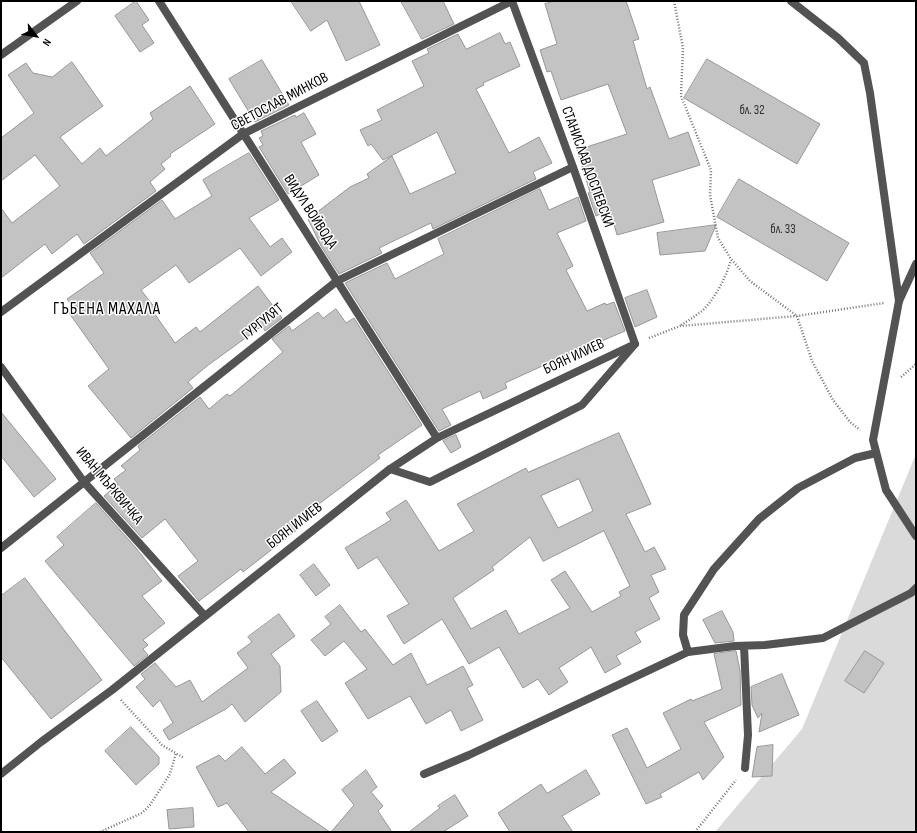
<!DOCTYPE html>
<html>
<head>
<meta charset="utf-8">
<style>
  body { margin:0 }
  #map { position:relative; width:917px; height:833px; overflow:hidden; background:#fff; font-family:"Sofia Sans Condensed",sans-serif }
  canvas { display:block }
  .frame { position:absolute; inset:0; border:2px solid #000; pointer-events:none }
  .north { position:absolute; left:16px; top:16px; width:40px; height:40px; -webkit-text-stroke:3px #fff; paint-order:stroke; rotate:121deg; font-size:11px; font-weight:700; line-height:16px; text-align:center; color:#000 }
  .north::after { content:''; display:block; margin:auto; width:14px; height:18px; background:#000; clip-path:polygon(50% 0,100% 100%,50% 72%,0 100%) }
</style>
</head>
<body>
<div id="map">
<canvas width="917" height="833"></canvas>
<div class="frame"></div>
<div class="north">N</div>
</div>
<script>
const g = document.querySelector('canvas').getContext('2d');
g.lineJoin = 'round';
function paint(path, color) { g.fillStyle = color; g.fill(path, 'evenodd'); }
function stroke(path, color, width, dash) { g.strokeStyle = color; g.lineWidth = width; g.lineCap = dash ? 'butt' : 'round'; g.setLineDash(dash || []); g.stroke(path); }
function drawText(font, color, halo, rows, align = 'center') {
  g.font = font + ' "Sofia Sans Condensed",sans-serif'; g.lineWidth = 3; g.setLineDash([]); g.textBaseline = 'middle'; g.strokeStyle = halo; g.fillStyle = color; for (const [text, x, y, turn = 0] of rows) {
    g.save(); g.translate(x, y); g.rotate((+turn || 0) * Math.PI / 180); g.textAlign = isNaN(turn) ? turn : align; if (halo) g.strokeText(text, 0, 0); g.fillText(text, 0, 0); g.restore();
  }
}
const green = new Path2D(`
  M916,454V832H715L802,729Z`);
const building = new Path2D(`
  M136,1L149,20L142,25L154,43L140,52L115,16Z
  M291,1H359L380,45L346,61L327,20L311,31Z
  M401,1H443L454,24L422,39Z
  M555,1H626L639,39L633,41L647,89L650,87L669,139L688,132L700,165L652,180L664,222L617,235L610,210L596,216L588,193L590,192L577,150L627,134L608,84L561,100L551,71L547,72L540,50L557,44L545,4Z
  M500,33L505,44L510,42L520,66L483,83L484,85L476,89L509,153L539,137L552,163L533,172L536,179L433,229L431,223L379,248L382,253L339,274L321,246L308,219L350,187L369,178L367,174L392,156L410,194L456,173L437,132L383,160L371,144L368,146L360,130L382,120L377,110L424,86L412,61L429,53L427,49L458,34L466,49Z
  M707,59L820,124L797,164L684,98Z
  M262,60L289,105L255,122L229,79Z
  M72,62L103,106L60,137L82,164L100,148L106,156L153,119L150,113L190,86L215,124L170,154L171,156L161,164L165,169L150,182L156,191L84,244L77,234L52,254L45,244L1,278V208L12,223L60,186L35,155L1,181V138L34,113L8,75L26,63L33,73L52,77Z
  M304,113L316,134L301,142L319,175L288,194L259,147L263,145L259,138L263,136L261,131L295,115L296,117Z
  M249,153L279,200L249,218L270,247L282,238L292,252L261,276L240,248L189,283L176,265L141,290L155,308L152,310L175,343L196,327L200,332L258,286L282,318L265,331L262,326L207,366L188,382L193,388L131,438L88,386L109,369L69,313L74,309L67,299L104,273L90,253L162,200L175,219L212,196L203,180Z
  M739,179L849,243L827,281L717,217Z
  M540,189L549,210L578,197L586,221L557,233L573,266L566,270L587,311L605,303L606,305L614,302L625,331L576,352L575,351L505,383L507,388L483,399L480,391L442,409L451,425L439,431L345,283L387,263L395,279L444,254L438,239Z
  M716,225L705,251L660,255L657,233Z
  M647,290L657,317L635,327L625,298Z
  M336,309L346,323L354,318L422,425L378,455L380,458L311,510L313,513L298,524L297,530L243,572L241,569L199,601L178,576L198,561L165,519L142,538L104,496L118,484L114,479L126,470L121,466L140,450L138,446L200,397L209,409L227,394L230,396L283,352L272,339L289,326L292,331L318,312L323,318Z
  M1,412L56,479L34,497L1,456Z
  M619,433L651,504L626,514L645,552L654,547L666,569L651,575L659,592L649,598L660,619L635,632L641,642L616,656L621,664L605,673L591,647L559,668L568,682L549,695L538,679L523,688L499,647L469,664L442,619L404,644L387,616L409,604L377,557L358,569L345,548L391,520L386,513L406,500L439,551L474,531L457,504L526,468L528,472ZM579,479L593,511L558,528L541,496ZM604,531L630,586L619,592L621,596L592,612L565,571L551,580L570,608L519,634L506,610L471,629L453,598L494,570L492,567L530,537L543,561Z
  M456,435L461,447L451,453L443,441Z
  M96,503L136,548L162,581L142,596L165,623L143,640L148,645L143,649L148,655L134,666L45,561L64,545L57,537Z
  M314,564L330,585L316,596L300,575Z
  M25,578L102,680L51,719L1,657V596Z
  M340,605L361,632L365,629L393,665L411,653L427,685L463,666L473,685L467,688L483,720L461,731L451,710L426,724L410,696L368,719L345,683L367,669L344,641L325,656L311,640L331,624L325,617Z
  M722,611L733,632L734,641L715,643L703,620Z
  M279,614L295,636L271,654L280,666L281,692L245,722L232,704L226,709L169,740L163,730L173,723L160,700L153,707L136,687L145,679L141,674L155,663L176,687L190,680L202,702L248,668L237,653L252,642L248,637Z
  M736,651L740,670L741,705L704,722L724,757L703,780L699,772L660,794L662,797L646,804L612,735L627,728L647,768L681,749L663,713L691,699L692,701L722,689L714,654Z
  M865,651L884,663L864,693L845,681Z
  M782,674L799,715L759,732L762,713L758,718L752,705L751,687Z
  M317,701L338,731L322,742L301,711Z
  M131,727L159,757V764L136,785L105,751Z
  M773,745L772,776L752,777L757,747Z
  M242,747L265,774L284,759L296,773L271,792L330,832H249L227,803L218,807L196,767L219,755L225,761Z
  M366,770L377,787L371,792L383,806L378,811L392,832H331L354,805L342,790Z
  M586,770L600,794L562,816L573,832H510L498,813L541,784L547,793Z
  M455,795L468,816L443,832H409L440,808L438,806Z
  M193,808L194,827L169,829L167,810Z`);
const path = new Path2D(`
  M674,1L683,48L681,96L711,170L710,195L718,238L731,259L750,281L797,316L812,361L833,400L850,422L860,430
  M681,325C688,321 695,316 702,311C715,299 726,277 731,260
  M649,338L680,326L797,316L884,303
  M901,377L916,364
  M121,700L162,745L184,758
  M100,832L142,813L150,805L170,774L176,753
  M695,832L736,780`);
const service = new Path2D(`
  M899,301L916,264
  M876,453L855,458L798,488L759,519L714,569L684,615L683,635L688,652L735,646L765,645L823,638L911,593L916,588
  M390,469L430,482L582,405L635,344
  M744,646L748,735L745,768`);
const minor = new Path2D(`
  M159,1L437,438
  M791,1L838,38L864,63L870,93L899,301L873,440L886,490L916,536
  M1,55L77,1
  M1,312L243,134L512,1
  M1,367L84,482L204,615
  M1,548L337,281L573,167
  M1,774L41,742L112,690L390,469L437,438L635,344L573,167L512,1
  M424,774L469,755L688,652`);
const numberNames = [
  ["бл. 32",752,111],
  ["бл. 33",783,230]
];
const streetNames = [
  ["СВЕТОСЛАВ МИНКОВ",280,102,-28],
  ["СТАНИСЛАВ ДОСПЕВСКИ",587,167,70],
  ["ВИДУЛ ВОЙВОДА",310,212,57],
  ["ГУРГУЛЯТ",263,322,-39],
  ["БОЯН ИЛИЕВ",574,357,-25],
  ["ИВАН МЪРКВИЧКА",109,486,50],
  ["БОЯН ИЛИЕВ",295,526,-38]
];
const quarterNames = [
  ["ГЪБЕНА МАХАЛА",107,310]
];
paint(green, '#dadada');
paint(building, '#c3c3c3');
stroke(building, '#979797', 1);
stroke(path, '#757575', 2.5, [1, 2]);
stroke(service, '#535353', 8);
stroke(minor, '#535353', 8);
drawText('13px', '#313131', null, numberNames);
drawText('15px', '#000', '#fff', streetNames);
g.letterSpacing = '1px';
drawText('17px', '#000', '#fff', quarterNames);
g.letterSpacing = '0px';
</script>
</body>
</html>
